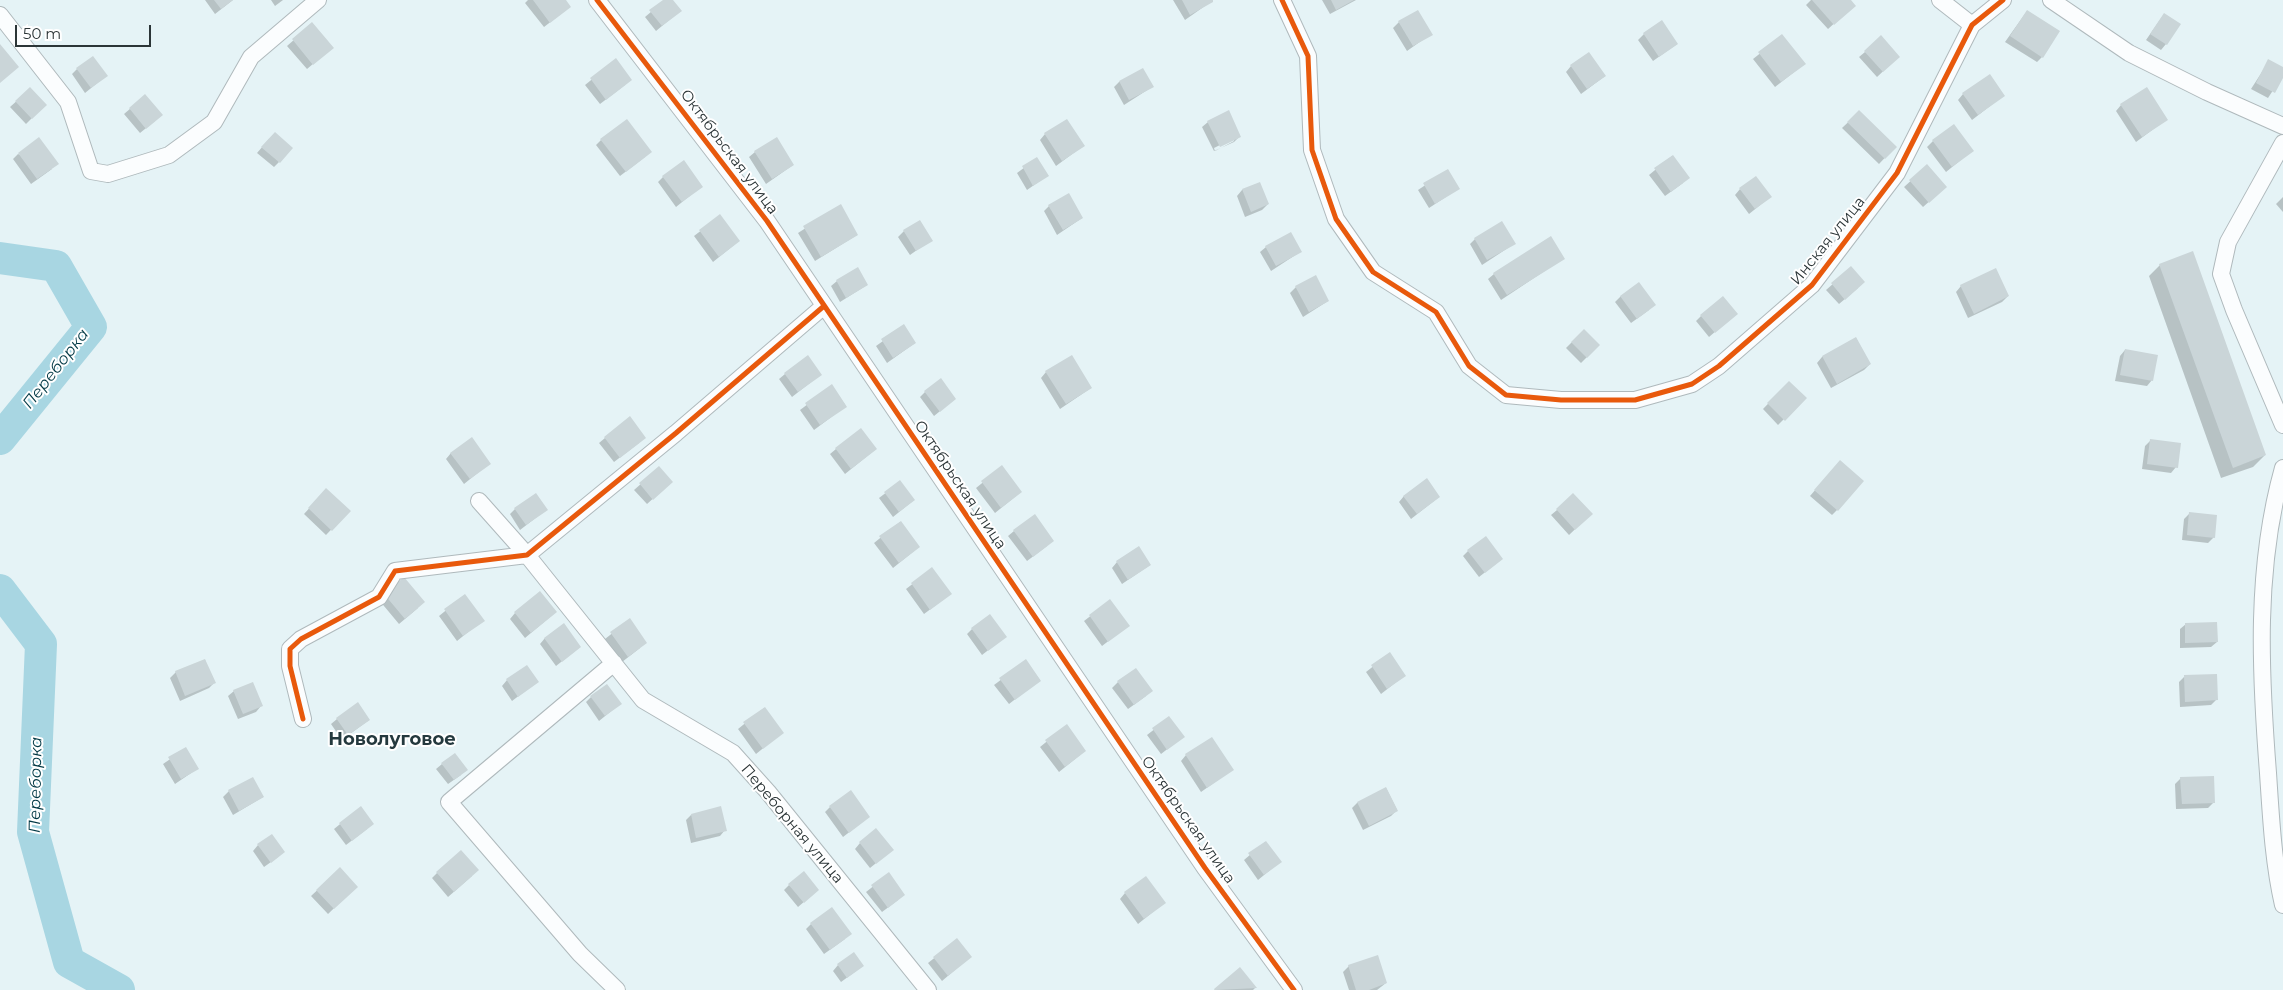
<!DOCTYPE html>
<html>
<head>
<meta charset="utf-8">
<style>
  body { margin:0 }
  #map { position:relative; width:2283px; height:990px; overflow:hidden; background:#e5f3f6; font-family:Montserrat,sans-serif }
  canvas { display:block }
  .scale { position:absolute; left:15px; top:25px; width:136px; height:22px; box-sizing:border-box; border:2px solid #2b3537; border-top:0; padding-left:6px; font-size:15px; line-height:18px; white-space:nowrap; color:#2b3537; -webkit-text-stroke:4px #fff; paint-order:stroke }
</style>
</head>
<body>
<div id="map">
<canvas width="2283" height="990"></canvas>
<div class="scale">50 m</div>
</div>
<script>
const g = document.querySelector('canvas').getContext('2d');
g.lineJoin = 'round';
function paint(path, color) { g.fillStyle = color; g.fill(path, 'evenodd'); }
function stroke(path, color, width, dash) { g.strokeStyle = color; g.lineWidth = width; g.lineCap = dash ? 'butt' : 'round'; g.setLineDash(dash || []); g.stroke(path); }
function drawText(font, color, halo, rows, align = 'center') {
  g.font = font + ' Montserrat,sans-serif'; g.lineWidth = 4; g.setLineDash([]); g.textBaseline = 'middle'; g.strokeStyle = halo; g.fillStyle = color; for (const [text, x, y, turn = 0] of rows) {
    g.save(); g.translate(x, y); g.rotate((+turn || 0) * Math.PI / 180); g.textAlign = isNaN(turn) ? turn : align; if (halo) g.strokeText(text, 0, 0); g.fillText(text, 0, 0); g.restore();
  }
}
const shadow = new Path2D(`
  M205,0H233L215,14Z
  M271,0H283L275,6Z
  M528,0H565L570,7L544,27L525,3Z
  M665,0H672L674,16L656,31L645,17Z
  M1173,0H1211L1212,1L1185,20Z
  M1322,0H1356L1330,14Z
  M1811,0H1849L1848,11L1828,29L1806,5Z
  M2027,11L2042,57L2037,62L2005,42Z
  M2164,14L2166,44L2161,50L2146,40Z
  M1399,22L1431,34L1407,51L1393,28Z
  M312,24L326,53L307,69L287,46Z
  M1644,34L1677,44L1653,61L1638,40Z
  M1782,36L1798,69L1775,87L1753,59Z
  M1865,52L1893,62L1877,77L1859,57Z
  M616,60L625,85L600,104L585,85Z
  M2269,61L2283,69V75L2268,98L2251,89Z
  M1571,66L1605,76L1581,94L1566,72Z
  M77,69L106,76L85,93L72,74Z
  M1143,70L1152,87L1124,105L1114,87L1119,82Z
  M30,89L45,105L26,124L10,107Z
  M1963,94L2003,96L1972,120L1958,100Z
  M145,96L156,120L140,133L124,114Z
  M2121,105L2167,119L2136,142L2116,111Z
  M1859,112L1895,147L1879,164L1842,128Z
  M1208,122L1239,137L1234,142L1214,151L1202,127ZM1234,138V141L1215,151L1214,148Z
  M1045,134L1083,146L1056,166L1040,140Z
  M269,139L279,162L274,167L257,153Z
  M601,140L645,157L620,176L596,145Z
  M1933,141L1972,151L1946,172L1927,147Z
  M755,152L793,165L766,184L749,157Z
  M18,154L52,169L31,184L13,159Z
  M1672,156L1683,183L1665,196L1649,175Z
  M1036,159L1047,176L1027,190L1017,173Z
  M1927,166L1940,192L1923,207L1904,187Z
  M1448,170L1458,189L1429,208L1418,190Z
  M663,177L702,186L676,207L658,182Z
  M1259,183L1268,204L1262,210L1245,217L1237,196L1242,190Z
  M1740,189L1764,202L1749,214L1735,195Z
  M2283,197V212L2276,204Z
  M840,206L857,235L815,261L798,233Z
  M1049,206L1082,218L1057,235L1044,211Z
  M720,216L739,241L713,262L694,236Z
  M904,231L931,240L910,255L898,237Z
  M1475,239L1514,244L1482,265L1470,244Z
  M1266,247L1300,252L1271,271L1260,252Z
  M1564,258L1501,300L1488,279L1494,274Z
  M2160,265L2265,455L2253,467L2221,478L2149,276Z
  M1851,268L1858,288L1839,304L1826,290Z
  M837,281L867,285L840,302L831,286Z
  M1961,286L2008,296L2002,302L1968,318L1956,292Z
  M1296,287L1328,301L1303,317L1290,293Z
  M1621,296L1649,310L1631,323L1615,302Z
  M1701,316L1730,319L1709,337L1696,321Z
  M904,326L915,343L887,363L876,346Z
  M1584,330L1599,345L1581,363L1566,348Z
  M1856,338L1870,364L1864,370L1831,388L1817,363L1822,357Z
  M2125,350L2152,380L2147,386L2115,381L2120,356Z
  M1046,372L1091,388L1060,409L1041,378Z
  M785,374L820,375L792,397L779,379Z
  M1789,382L1805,398L1778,425L1763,409Z
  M832,386L846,406L814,430L800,410Z
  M925,392L955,399L934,416L920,397Z
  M605,438L639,443L614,462L599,443Z
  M2151,440L2176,467L2171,473L2142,469L2145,446Z
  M836,449H876L845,474L830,454Z
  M451,453L490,463L464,484L446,459Z
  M1002,467L1021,492L995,513L976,488Z
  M1835,467L1837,510L1832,515L1810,496Z
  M659,468L666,487L647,504L634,490Z
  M900,482L914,500L893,517L879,498Z
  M326,490L349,511L326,535L304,514Z
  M1404,496L1439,497L1411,519L1399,502Z
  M515,509L546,510L520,530L510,514Z
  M1557,510L1591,514L1569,535L1551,515Z
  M2189,514L2214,537L2208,543L2182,540L2184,519Z
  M900,522L919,547L893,568L874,543Z
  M1014,531L1047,546L1027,561L1008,536Z
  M1468,551L1502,559L1479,577L1463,556Z
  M1117,562L1150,565L1122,584L1112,568Z
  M932,569L944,599L924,614L906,589Z
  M384,595L418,608L399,624L379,600Z
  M465,595L483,620L457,641L439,616Z
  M1110,601L1128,626L1102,646L1084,621Z
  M515,613L550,617L525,638L510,619Z
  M629,620L640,648L622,662L605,639Z
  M2186,624L2217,642L2211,647L2180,648V629Z
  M972,629L1005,637L982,655L967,634Z
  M545,638L580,647L556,666L540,644Z
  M1389,654L1404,676L1381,694L1366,672Z
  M205,660L214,683L209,688L180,701L170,678L176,672Z
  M1026,661L1040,680L1009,704L994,685Z
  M2184,677L2216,700L2211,705L2180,707L2179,682Z
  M507,680L537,682L512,701L502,686Z
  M1118,682L1146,696L1128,709L1112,688Z
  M234,691L261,706L256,712L238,719L228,696Z
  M591,697L620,704L599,721L586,702Z
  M764,708L782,733L756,754L738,729Z
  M1169,718L1183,737L1161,754L1147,735Z
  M337,719L369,720L342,740L331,724Z
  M1066,726L1085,751L1059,772L1040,747Z
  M185,749L197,769L175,784L163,764Z
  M1186,755L1232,770L1201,792L1181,761Z
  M442,764L461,775L448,784L436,769Z
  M2181,778L2214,802L2208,808L2176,809L2175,784Z
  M1386,788L1397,810L1391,816L1363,830L1352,808L1357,803Z
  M229,791L263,797L233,815L223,797Z
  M830,807L869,817L843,837L825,812Z
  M360,808L367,829L346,845L334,829Z
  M691,815L725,830L720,836L691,843L686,820Z
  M1265,842L1280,862L1258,880L1244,860Z
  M860,843L886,855L870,868L855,849Z
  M258,845L278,857L264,867L253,851Z
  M340,869L356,887L328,914L311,896Z
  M437,873L472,876L448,897L432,878Z
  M889,874L898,900L882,912L866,892Z
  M789,885L812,895L798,907L784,890Z
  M1125,893L1164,903L1138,924L1120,899Z
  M811,924L845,939L824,954L806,929Z
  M957,940L970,957L942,981L928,963Z
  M838,965L856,971L841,982L833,971Z
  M1349,966L1386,983L1377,990H1349L1343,972Z
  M1239,969L1255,988L1253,990H1214Z`);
const river = new Path2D(`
  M0,258L56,266L91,327L0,439
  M0,590L41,644L33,832L69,962L119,990`);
const building = new Path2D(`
  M214,0H233L221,9Z
  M533,0H566L571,7L550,23Z
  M663,0H673L682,11L662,26L649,10Z
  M1182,0H1213V2L1190,15Z
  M1331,0H1354L1336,10Z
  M1812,0H1851L1856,6L1834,25Z
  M1418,10L1433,35L1413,46L1398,21Z
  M2027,10L2060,31L2043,58L2010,36Z
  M2164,13L2181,24L2167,45L2150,34Z
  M1662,20L1678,44L1659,57L1643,33Z
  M312,22L334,48L313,65L292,39Z
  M1782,34L1806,64L1781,82L1758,52Z
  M1881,35L1900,57L1883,72L1864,51Z
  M0,44L19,67L0,83Z
  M1589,52L1606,76L1587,89L1570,65Z
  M93,56L108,76L91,88L76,68Z
  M616,58L632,80L606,100L590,78Z
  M2268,59L2283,67V78L2275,93L2256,83Z
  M1143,68L1154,87L1129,100L1119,81Z
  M1990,74L2005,96L1978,115L1962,93Z
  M30,87L47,105L32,119L15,101Z
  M2147,87L2168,120L2142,137L2120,104Z
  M145,94L163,115L146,129L129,108Z
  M1229,110L1241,137L1220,147L1207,121Z
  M1859,110L1897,147L1885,159L1847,122Z
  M627,119L652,152L626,172L600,139Z
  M1067,119L1085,146L1062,161L1044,133Z
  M1954,124L1974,151L1952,167L1932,140Z
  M275,132L293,148L280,163L261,147Z
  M39,137L59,164L37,179L18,153Z
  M777,137L794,165L772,179L754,151Z
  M1673,155L1690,178L1671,192L1654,168Z
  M1037,157L1049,176L1033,186L1022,166Z
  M684,160L703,187L682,202L662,176Z
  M1927,164L1947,187L1929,203L1909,180Z
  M1448,169L1460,189L1435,204L1423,183Z
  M1756,176L1772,197L1755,209L1739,188Z
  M1260,182L1269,204L1251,212L1242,189Z
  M1069,193L1083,218L1063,230L1048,205Z
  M841,204L858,235L821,257L803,226Z
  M720,214L740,241L719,257L699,230Z
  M920,220L933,241L916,251L903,230Z
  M1502,221L1516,244L1487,260L1474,238Z
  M1291,232L1302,252L1276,266L1265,246Z
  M1551,236L1565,259L1507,295L1493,273Z
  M2193,251L2266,455L2233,468L2159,264Z
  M1851,266L1865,282L1845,300L1831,283Z
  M858,267L868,285L846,298L836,280Z
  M1996,268L2009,296L1974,314L1960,285Z
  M1316,275L1329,301L1309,312L1295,286Z
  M1639,282L1656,305L1637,319L1620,296Z
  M1723,296L1738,314L1715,333L1700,315Z
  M904,324L916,343L893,358L881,339Z
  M1584,329L1600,345L1587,358L1571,342Z
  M1856,337L1871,364L1837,384L1822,356Z
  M2125,349L2158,355L2153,381L2120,375Z
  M808,355L822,375L798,392L784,373Z
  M1072,355L1092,388L1066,404L1045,371Z
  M941,378L956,399L940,412L924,391Z
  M1789,381L1807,398L1785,421L1767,403Z
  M832,384L847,407L820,425L805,403Z
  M630,416L646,438L620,458L604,437Z
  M861,428L877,449L851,469L835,448Z
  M472,437L491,464L470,479L450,453Z
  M2150,439L2181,443L2178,468L2147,464Z
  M1840,460L1864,481L1838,511L1814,490Z
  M1002,465L1022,492L1001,508L981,481Z
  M659,466L673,482L653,500L639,483Z
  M1427,478L1440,497L1417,514L1403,496Z
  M900,480L915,500L899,512L884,492Z
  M326,488L351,511L332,531L308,508Z
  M536,493L548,510L526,525L514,508Z
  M1573,493L1593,514L1575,530L1556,509Z
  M2189,512L2217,515L2215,538L2187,535Z
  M1035,514L1054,541L1033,557L1013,530Z
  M901,521L920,547L899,563L879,536Z
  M1486,536L1503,559L1485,573L1467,550Z
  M1139,546L1151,565L1128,580L1116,561Z
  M932,567L952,594L930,610L911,583Z
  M404,577L425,602L405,619L384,594Z
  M540,591L557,612L531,633L514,612Z
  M465,594L485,621L463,636L444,609Z
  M1110,599L1130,626L1108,642L1089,615Z
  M990,614L1007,637L988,651L971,628Z
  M630,618L647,643L628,657L610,632Z
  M2217,622L2218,642L2185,643V623Z
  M564,623L581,647L562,662L544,638Z
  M1390,652L1406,676L1387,689L1371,665Z
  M205,659L216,683L185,696L175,671Z
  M1026,659L1041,681L1015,700L999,678Z
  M527,665L539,682L518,697L506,679Z
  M1136,668L1153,691L1134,705L1117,681Z
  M2217,674L2218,700L2185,702L2184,675Z
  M253,682L263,706L243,714L233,690Z
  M607,684L622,704L605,716L590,696Z
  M358,702L370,720L348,735L336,718Z
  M765,707L784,733L763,749L743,722Z
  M1169,716L1185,737L1167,750L1152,728Z
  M1067,724L1086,751L1065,767L1045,740Z
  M1212,737L1234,770L1207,788L1185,754Z
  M186,747L199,769L181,779L168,757Z
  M455,753L468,770L454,780L441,763Z
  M2214,776L2215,803L2182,804L2180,777Z
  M253,777L264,797L239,811L228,790Z
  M1386,787L1398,811L1369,826L1357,802Z
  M851,790L870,817L849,833L829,806Z
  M361,806L374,824L352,841L339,823Z
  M721,806L727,831L696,838L691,814Z
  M876,828L894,850L876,864L859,842Z
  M272,834L285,852L271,863L257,844Z
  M1266,841L1282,862L1264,875L1248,853Z
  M461,850L479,870L454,892L436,872Z
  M340,867L358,887L334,909L316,890Z
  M804,871L819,890L804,903L788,884Z
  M889,872L905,895L888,908L871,885Z
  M1146,876L1166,903L1144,919L1124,892Z
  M832,907L852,934L830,950L810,923Z
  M957,938L972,957L948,976L933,957Z
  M854,952L864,966L847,978L837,964Z
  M1378,955L1387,983L1369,990H1356L1348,965Z
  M1240,967L1257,988L1215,990L1214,989Z`);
const minor = new Path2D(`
  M597,0L767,221L1205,868L1294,990
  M1282,0L1308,56L1312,150L1336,219L1373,272L1436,312L1469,366L1506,395L1561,400H1635L1692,384L1719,366L1812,285L1897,173L1972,25L2003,0
  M1940,0L1972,25
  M2051,0L2129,53L2207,92L2283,126
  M0,15L68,102L91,171L108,174L169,155L214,122L251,57L318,0
  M2283,143L2228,242L2221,274L2234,310L2283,425
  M2283,468C2255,568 2260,671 2268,773C2271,817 2273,861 2283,905
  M479,501L527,555L643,700L733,753L768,792L928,990
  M614,663L449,802L580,954L617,990
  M303,719L290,666V649L301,639L379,597L395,571L527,555L676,433L824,306`);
const cycleway = new Path2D(`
  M597,0L767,221L1205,868L1294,990
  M1282,0L1308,56L1312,150L1336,219L1373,272L1436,312L1469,366L1506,395L1561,400H1635L1692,384L1719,366L1812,285L1897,173L1972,25L2003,0
  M303,719L290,666V649L301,639L379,597L395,571L527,555L676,433L824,306`);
const streetNames = [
  ["Октябрьская улица",729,152,53],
  ["Инская улица",1828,241,-51],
  ["Октябрьская улица",960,485,56],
  ["Октябрьская улица",1188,820,55],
  ["Переборная улица",792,824,50]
];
const waterNames = [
  ["Переборка",56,369,-52],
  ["Переборка",36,785,-89]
];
const quarterNames = [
  ["Новолуговое",392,740]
];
paint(shadow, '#0003');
stroke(river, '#a8d6e2', 32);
paint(building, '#cad5d8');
stroke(minor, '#afb9bc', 18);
stroke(minor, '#fbfdfe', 16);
stroke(cycleway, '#e8590c', 5);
drawText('15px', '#2b3537', '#fff', streetNames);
drawText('italic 16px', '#003844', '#fff', waterNames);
drawText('bold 18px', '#24393e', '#fff', quarterNames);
</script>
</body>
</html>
